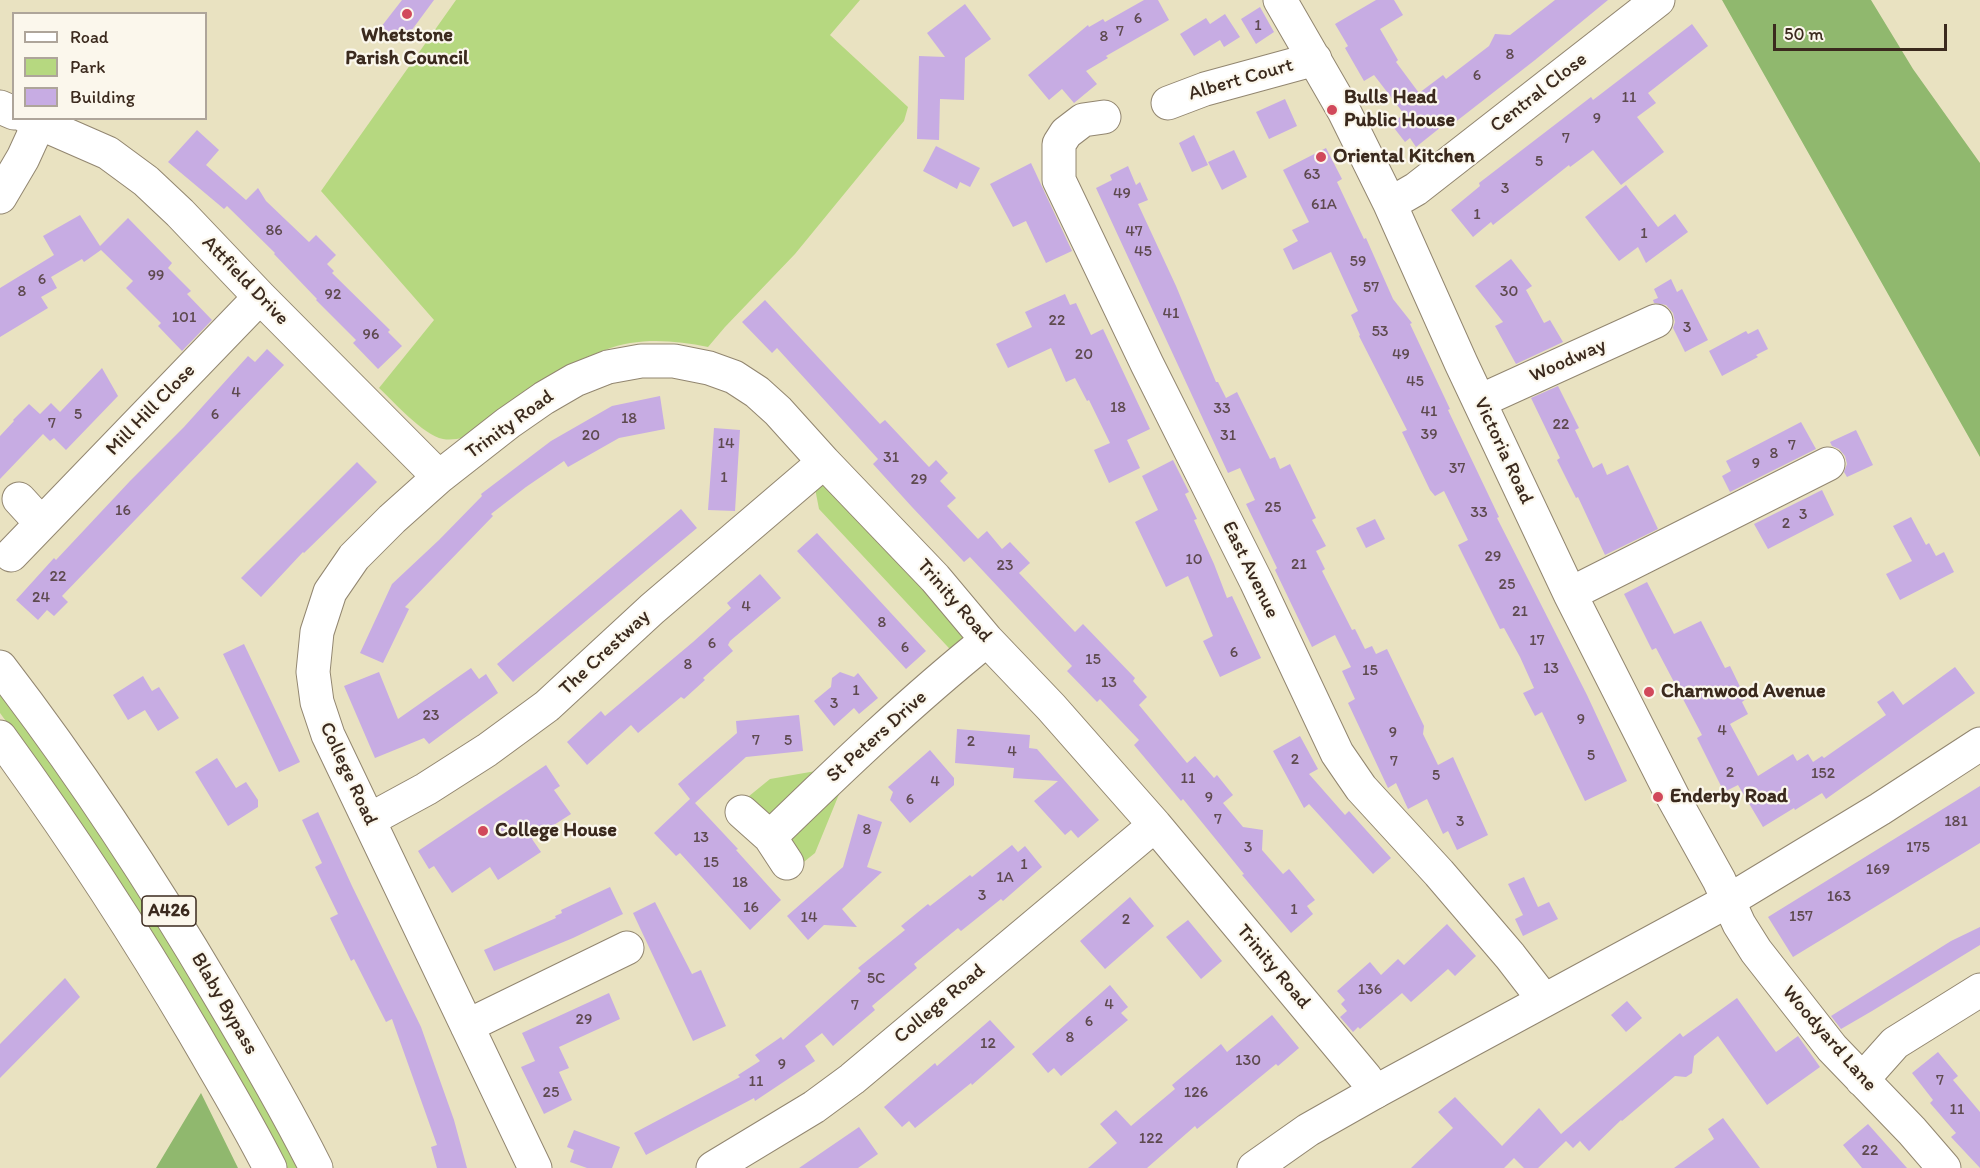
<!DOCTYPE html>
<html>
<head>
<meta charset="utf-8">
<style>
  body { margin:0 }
  #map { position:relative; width:1980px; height:1168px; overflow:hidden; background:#e9e2c1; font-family:Itim,sans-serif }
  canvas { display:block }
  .legend { position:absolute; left:12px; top:12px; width:195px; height:108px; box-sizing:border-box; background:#fbf7ec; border:2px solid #aea59a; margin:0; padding:8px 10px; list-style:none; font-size:18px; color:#3b2a1e }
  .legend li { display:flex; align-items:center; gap:12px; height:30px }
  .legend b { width:30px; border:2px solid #aea59a }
  .scale { position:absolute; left:1773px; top:24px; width:174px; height:27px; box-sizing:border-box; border:3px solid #3b2a1e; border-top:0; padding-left:8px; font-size:18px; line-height:21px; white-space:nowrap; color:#3b2a1e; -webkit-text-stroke:4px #fbf7ec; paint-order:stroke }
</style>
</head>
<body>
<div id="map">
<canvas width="1980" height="1168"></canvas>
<ul class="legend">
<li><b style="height:8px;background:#fff"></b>Road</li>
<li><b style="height:16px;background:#b6d880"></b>Park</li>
<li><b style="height:16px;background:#c7ace3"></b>Building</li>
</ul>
<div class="scale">50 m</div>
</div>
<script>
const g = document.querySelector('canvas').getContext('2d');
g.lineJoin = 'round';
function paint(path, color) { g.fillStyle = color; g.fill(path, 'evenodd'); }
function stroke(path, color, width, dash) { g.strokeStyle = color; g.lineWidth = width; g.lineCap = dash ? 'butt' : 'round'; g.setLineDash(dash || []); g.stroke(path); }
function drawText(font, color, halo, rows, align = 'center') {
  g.font = font + ' Itim,sans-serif'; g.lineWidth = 4.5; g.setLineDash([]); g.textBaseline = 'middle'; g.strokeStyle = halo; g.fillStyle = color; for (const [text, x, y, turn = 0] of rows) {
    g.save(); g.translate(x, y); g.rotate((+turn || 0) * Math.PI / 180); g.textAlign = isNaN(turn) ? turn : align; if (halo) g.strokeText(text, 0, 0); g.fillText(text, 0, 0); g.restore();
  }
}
const green = new Path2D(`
  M456,0H860L830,35L908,107L904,121L795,254L725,327L708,347C674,340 638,337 605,350C569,363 539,389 508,411C499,417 489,426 478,432C468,437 454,441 443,439C423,435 394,402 379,388L434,320L321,191Z
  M812,473L987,640L961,661L819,509Z
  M0,693L107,843L187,969L300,1168H284L84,829L0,713Z
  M833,768L775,815L763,814L743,801L770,779Z
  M844,782L815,853L800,865L790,837Z`);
const forest = new Path2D(`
  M1722,0H1871L1913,69L1980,163V457Z
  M201,1093L238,1168H156Z`);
const building = new Path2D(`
  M402,0H434L403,42L381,27Z
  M1144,0H1158L1169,20L1106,56L1108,58L1086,71L1097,84L1074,103L1062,89L1049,100L1028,75L1088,25L1089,27L1103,19L1105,22Z
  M1376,0H1394L1403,15L1380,29L1398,60L1396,62L1419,93L1443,75L1446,79L1489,46L1495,34L1510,35L1555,0H1608L1535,60L1449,127L1446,123L1416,147L1410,138L1405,142L1391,124L1404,114L1374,75L1364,81L1345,48L1348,46L1335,24Z
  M965,4L991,39L965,58L964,100L940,99L939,140L917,139L919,56L945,57L927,33Z
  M1260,7L1274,32L1256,44L1241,19Z
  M1225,14L1240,37L1224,47L1220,40L1194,56L1180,34L1206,18L1210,24Z
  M1692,24L1708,46L1648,93L1656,103L1637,117L1664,152L1621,185L1593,150L1570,167L1569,165L1493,225L1491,222L1473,237L1451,210L1480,186L1479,183L1591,97L1593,100Z
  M1285,99L1297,126L1269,139L1256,112Z
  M197,130L219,150L206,165L246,200L258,188L266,201L309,242L316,235L336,255L327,264L334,271L332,273L390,330L388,332L402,346L378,369L353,343L356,340L316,300L317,299L274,254L275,253L227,206L224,209L168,162Z
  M1194,135L1208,165L1192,172L1179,143Z
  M936,146L980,168L970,187L960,182L957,189L923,171Z
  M1326,148L1342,179L1337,182L1364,239L1366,238L1393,299L1412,323L1410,324L1450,409L1448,410L1499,517L1497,518L1587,695L1627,781L1585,801L1542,712L1535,716L1523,693L1534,688L1520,657L1504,628L1500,629L1458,545L1468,540L1444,491L1435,496L1430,490L1402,432L1407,430L1359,336L1360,335L1351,315L1358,311L1331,252L1293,270L1283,249L1298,241L1292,230L1309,222L1283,170Z
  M1234,150L1247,177L1222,190L1208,162Z
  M1031,163L1072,251L1046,263L1026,221L1013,227L990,184Z
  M1128,166L1136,185L1140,182L1148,200L1138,204L1176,286L1216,382H1218L1226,398L1237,392L1270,459L1275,457L1280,469L1290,464L1316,518L1312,520L1326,546L1316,551L1325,569L1322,571L1352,630L1355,629L1365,649L1372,646L1376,654L1387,649L1424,726L1423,734L1438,765L1453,757L1488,835L1457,850L1448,831L1443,834L1427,799L1408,809L1396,783L1388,788L1348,703L1355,699L1342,671L1351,667L1335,635L1312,647L1275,570L1277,568L1246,504L1255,500L1240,468L1228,473L1096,188L1112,180L1110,175Z
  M1626,185L1658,227L1675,214L1688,232L1646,263L1638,247L1619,261L1585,217Z
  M80,215L100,246L128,218L172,263L168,268L191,291L187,294L212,320L182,351L158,326L161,323L126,288L133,281L101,250L84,262L82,259L51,277L57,288L41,297L48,308L0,337V288L54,255L43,236Z
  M1511,259L1532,286L1526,290L1544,323L1550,320L1563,342L1516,364L1495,326L1503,322L1475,286Z
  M1671,279L1677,292L1682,289L1708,340L1685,352L1673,328L1675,322L1673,313L1666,305L1654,303L1653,300L1658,298L1654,289Z
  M1065,294L1070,305L1076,303L1091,335L1103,329L1150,429L1127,440L1140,468L1109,483L1094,450L1110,443L1089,400L1087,401L1075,378L1066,382L1051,348L1008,368L996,344L1032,327L1025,312Z
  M765,300L880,424L885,420L929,467L936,460L948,473L940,481L956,498L947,506L978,539L987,531L1002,549L1010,542L1030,563L1019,573L1075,632L1083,624L1135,678L1133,681L1147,697L1139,705L1187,763L1195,756L1214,778L1217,775L1233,795L1223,803L1243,827L1263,830L1262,850L1283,874L1289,869L1315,900L1307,906L1313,914L1291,933L1242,875L1244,874L1183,799L1181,801L1134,745L1139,740L1100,699L1097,702L1067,671L1072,666L970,557L964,562L912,507L873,464L878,459L777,348L772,353L742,322Z
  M1758,329L1768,349L1756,355L1758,357L1722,376L1709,351L1746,331L1748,334Z
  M267,349L284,365L62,596L68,602L54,616L47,610L38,620L16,600L54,558L56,560L130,481L184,427L248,356L255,362Z
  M102,368L118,396L66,450L54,438L50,441L43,434L0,479V436L14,421L13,420L29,404L40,414L51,403L60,412Z
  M1558,386L1579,428L1575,430L1593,468L1602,463L1607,475L1628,465L1658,529L1605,555L1578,497L1576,498L1557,460L1560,458L1531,398Z
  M660,396L665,429L619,438L568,467L564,461L526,487L491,514L493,516L405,607L409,609L383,663L360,653L392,584L439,540L482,496L481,494L551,441L612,406Z
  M1801,422L1816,449L1730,492L1722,476L1731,471L1726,461Z
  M714,428L740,430L735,511L708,510Z
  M1856,430L1873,465L1847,477L1844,472L1847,464L1845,456L1839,449L1832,446L1830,442Z
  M1173,460L1189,492L1185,494L1197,519L1194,520L1214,564L1227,598L1232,596L1261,658L1220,677L1203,641L1213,636L1188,576L1166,587L1135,522L1158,510L1142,476Z
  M357,462L377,482L304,553L303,552L261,597L241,578Z
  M1822,490L1834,515L1768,549L1754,524Z
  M681,509L697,528L513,682L497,664Z
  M1911,517L1926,545L1929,543L1936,556L1944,552L1954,572L1900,600L1886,574L1912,561L1893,526Z
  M1375,519L1385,539L1366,548L1356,528Z
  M817,533L926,651L906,669L797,551Z
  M760,574L781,598L730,641L728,645L733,651L703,678L705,680L684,699L681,697L638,733L631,725L587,765L567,742L601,711L605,716L693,642L731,608L727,603Z
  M1647,582L1674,634L1701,621L1725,668L1730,666L1746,699L1742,702L1748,714L1730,724L1758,776L1793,754L1797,761L1808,754L1813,762L1822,756L1824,758L1886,715L1877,702L1893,691L1903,705L1955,667L1975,693L1826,799L1822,793L1795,810L1794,808L1763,827L1738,785L1724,792L1697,738L1702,735L1656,648L1652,650L1624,594Z
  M244,644L300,762L279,772L223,654Z
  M471,668L479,679L486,674L498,693L429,744L424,738L375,758L344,686L379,672L398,719Z
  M840,672L854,677L858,673L878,698L859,714L854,708L834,726L814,701L831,687L832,678Z
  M143,676L152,691L159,687L179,718L158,731L145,710L128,720L113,695Z
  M799,715L803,751L746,757L695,803L738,849L736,850L781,900L750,930L680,853L676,856L654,833L690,799L678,784L737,733L736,721Z
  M957,729L1030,735L1029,748L1037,749L1099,820L1078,838L1071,830L1065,835L1034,801L1058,781L1013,778L1014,768L955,763Z
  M1300,736L1318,769L1309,774L1345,815L1349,811L1391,858L1373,874L1309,804L1304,808L1273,751Z
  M930,750L954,778V785L910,823L890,800L893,792L888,787Z
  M217,758L236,788L246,782L258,800V807L228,826L195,772Z
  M546,765L560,786L554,790L571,814L532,839L541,852L498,880L490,867L452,893L434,866L429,869L418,851Z
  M1980,786V843L1793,957L1768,917Z
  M318,812L352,886L421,1027L454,1120L467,1168H437L431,1147L437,1145L392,1019L386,1022L354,959L351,961L330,918L338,914L315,867L322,863L302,820Z
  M858,814L882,822L867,867L882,872L842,909L857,927L824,925L808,940L787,916L843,867Z
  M1012,845L1018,852L1025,846L1042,867L1003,901L1001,899L961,931L958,928L914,964L917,968L872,1006L875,1010L833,1046L822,1033L805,1046L815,1061L755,1101L754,1098L646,1155L634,1133L740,1077L738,1075L760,1061L755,1055L781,1037L783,1040L861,971L858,968L905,930L901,926L928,904L930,906L970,875L972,877Z
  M1524,877L1538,907L1549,902L1558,919L1523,936L1515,919L1523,915L1508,884Z
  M610,887L623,914L573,938L494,971L484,950L556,918L555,916L562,913L561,910Z
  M1130,897L1154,926L1105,969L1080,941Z
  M655,902L692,974L701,970L726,1026L693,1041L633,913Z
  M1188,920L1222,961L1201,979L1166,937Z
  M1447,924L1476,956L1455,976L1448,969L1411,1002L1402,993L1360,1029L1358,1027L1353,1032L1340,1017L1347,1011L1341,1004L1345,1000L1337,991L1370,962L1381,975L1398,959L1404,965Z
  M1980,927V945L1872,1011L1841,1029L1831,1016L1951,941Z
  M65,978L80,997L0,1078V1044Z
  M1110,985L1128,1007L1121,1013L1128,1020L1061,1076L1054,1068L1048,1073L1032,1054Z
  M609,993L620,1019L559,1047L569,1068L559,1072L572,1100L544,1114L521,1067L535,1061L522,1033Z
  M1737,998L1776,1052L1798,1036L1820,1067L1767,1105L1718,1036L1694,1056L1692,1073L1686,1077L1675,1076L1622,1121L1621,1120L1589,1151L1580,1141L1573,1148L1566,1141L1538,1168H1524L1514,1158L1504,1168H1411L1453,1128L1438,1112L1455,1097L1502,1146L1539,1108L1561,1134L1680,1033L1683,1037Z
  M1627,1001L1642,1018L1626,1032L1611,1015Z
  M1272,1015L1299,1048L1278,1066L1276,1064L1197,1129L1195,1126L1147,1168H1088L1117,1143L1100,1124L1116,1110L1131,1126L1175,1089L1172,1085L1221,1044L1227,1052Z
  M990,1020L1015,1047L972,1085L971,1083L915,1128L909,1121L902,1127L884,1107L935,1063L937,1066Z
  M1938,1052L1958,1076L1953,1080L1980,1112V1168L1951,1137L1956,1133L1930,1103L1933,1100L1912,1073Z
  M1723,1118L1760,1168H1674L1714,1139L1708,1129Z
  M1868,1124L1892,1151L1907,1168H1862L1843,1145Z
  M859,1127L878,1154L858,1168H799Z
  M574,1130L620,1147L612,1168H587L570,1162L574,1150L567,1147Z`);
const minor = new Path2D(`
  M1280,0L1344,111L1390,204L1461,363L1570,594L1674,799L1719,880L1739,924L1756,951L1832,1048L1912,1131L1944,1168
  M1168,103L1205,89L1315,59
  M0,107L14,113
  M1104,117L1083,120L1066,133L1059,144V180L1147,364L1256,581L1337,753L1361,788L1439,873L1510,956L1544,1000
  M28,118L108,153L146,181L180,213L260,297L439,477
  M0,197L23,158L39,123
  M1390,204L1416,189L1658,0
  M1480,401L1656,321
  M19,499L41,523
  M11,555L260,297
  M1570,594L1828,464
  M742,812L770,837
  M369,820L426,789L487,750L547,706L652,609L824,462
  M787,863L770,837C840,769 911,701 987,640
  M467,1026L627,948
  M1862,1080L1895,1043L1980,990
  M535,1168L328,735L317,702L313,672L317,632L330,592L354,557L392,519L439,477L508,423L544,398L575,380L608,367L641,361H674L709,368L734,377L757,392L778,411L824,462L935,578L987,640L1051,707L1155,825L1365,1077L1375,1092
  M713,1168L814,1107L852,1079L1155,825`);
const major = new Path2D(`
  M0,667C80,771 152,881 218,993C252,1050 286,1108 316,1168
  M0,737C70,833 134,931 194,1033C220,1078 247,1122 270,1168
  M1254,1168L1308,1130L1375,1092L1728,901L1880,809L1980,744`);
const markers = [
  [407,14,6,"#d1495b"],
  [1332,110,6,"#d1495b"],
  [1321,157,6,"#d1495b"],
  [1649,692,6,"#d1495b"],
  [1658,797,6,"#d1495b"],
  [483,831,6,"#d1495b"]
];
const numberNames = [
  ["6",1138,19],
  ["1",1258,26],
  ["7",1120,32],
  ["8",1104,37],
  ["8",1510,55],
  ["6",1477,76],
  ["11",1629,98],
  ["9",1597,119],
  ["7",1566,139],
  ["5",1539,162],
  ["63",1312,175],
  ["3",1505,189],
  ["49",1122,194],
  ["61A",1324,205],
  ["1",1477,215],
  ["86",274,231],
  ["47",1134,232],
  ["1",1644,234],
  ["45",1143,252],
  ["59",1358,262],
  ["99",156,276],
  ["6",42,280],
  ["57",1371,288],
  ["8",22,292],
  ["30",1509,292],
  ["92",333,295],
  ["41",1171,314],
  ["101",184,318],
  ["22",1057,321],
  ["3",1687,328],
  ["53",1380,332],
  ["96",371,335],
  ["20",1084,355],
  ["49",1401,355],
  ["45",1415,382],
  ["4",236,393],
  ["18",1118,408],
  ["33",1222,409],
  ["41",1429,412],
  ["5",78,415],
  ["6",215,415],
  ["18",629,419],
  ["7",52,424],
  ["22",1561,425],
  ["39",1429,435],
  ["20",591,436],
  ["31",1228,436],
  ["14",726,444],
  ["7",1792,446],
  ["8",1774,454],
  ["31",891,458],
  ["9",1756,464],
  ["37",1457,469],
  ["1",724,478],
  ["29",919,480],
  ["25",1273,508],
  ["16",123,511],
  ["33",1479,513],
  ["3",1803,515],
  ["2",1786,524],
  ["29",1493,557],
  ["10",1194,560],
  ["21",1299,565],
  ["23",1005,566],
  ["22",58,577],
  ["25",1507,585],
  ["24",41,598],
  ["4",746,607],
  ["21",1520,612],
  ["8",882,623],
  ["17",1537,641],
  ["6",712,644],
  ["6",905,648],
  ["6",1234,653],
  ["15",1093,660],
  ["8",688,665],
  ["13",1551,669],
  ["15",1370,671],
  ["13",1109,683],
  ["1",856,691],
  ["3",834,704],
  ["23",431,716],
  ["9",1581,720],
  ["4",1722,731],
  ["9",1393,733],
  ["7",756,741],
  ["5",788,741],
  ["2",971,742],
  ["4",1012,752],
  ["5",1591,756],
  ["2",1295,760],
  ["7",1394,762],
  ["2",1730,773],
  ["152",1823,774],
  ["5",1436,776],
  ["11",1188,779],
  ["4",935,782],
  ["9",1209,798],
  ["6",910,800],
  ["7",1218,820],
  ["3",1460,822],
  ["181",1956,822],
  ["8",867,830],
  ["13",701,838],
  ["3",1248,848],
  ["175",1918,848],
  ["15",711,863],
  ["1",1024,865],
  ["169",1878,870],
  ["1A",1005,878],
  ["18",740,883],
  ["3",982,896],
  ["163",1839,897],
  ["16",751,908],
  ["1",1294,910],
  ["157",1801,917],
  ["14",809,918],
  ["2",1126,920],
  ["5C",876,979],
  ["136",1370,990],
  ["4",1109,1005],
  ["7",855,1006],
  ["29",584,1020],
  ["6",1089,1022],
  ["8",1070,1038],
  ["12",988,1044],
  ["130",1248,1061],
  ["9",782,1065],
  ["7",1940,1081],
  ["11",756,1082],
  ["25",551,1093],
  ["126",1196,1093],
  ["11",1957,1110],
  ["122",1151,1139],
  ["22",1870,1151]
];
const shields = [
  [169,911,54]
];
const shieldNames = [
  ["A426",169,911]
];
const poiNames = [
  ["Whetstone",407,36,"center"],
  ["Parish Council",407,59,"center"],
  ["Bulls Head",1344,98],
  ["Public House",1344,121],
  ["Oriental Kitchen",1333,157],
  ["Charnwood Avenue",1661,692],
  ["Enderby Road",1670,797],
  ["College House",495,831]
];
const streetNames = [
  ["Albert Court",1241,80,-16],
  ["Central Close",1539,93,-38],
  ["Attfield Drive",245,281,46],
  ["Woodway",1568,361,-24],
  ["Mill Hill Close",151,410,-46],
  ["Trinity Road",510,425,-36],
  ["Victoria Road",1503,451,65],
  ["East Avenue",1250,570,64],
  ["Trinity Road",954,601,49],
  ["The Crestway",605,653,-43],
  ["St Peters Drive",877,737,-42],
  ["College Road",348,774,65],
  ["Trinity Road",1273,967,50],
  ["Blaby Bypass",224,1004,60],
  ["College Road",940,1004,-40],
  ["Woodyard Lane",1829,1039,49]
];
paint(green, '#b6d880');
paint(forest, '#90b86e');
paint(building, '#c7ace3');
stroke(minor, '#928670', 35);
stroke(major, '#928670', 35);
stroke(minor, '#fff', 33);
stroke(major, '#fff', 33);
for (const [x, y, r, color] of markers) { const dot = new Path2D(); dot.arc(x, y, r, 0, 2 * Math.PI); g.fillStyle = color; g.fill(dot); stroke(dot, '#fbf7ec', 2); }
drawText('16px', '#5e4a4f', null, numberNames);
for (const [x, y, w] of shields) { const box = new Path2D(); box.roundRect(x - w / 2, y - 15, w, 30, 4.5); g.fillStyle = '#fbf7ec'; g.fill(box); stroke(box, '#3b2a1e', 1.5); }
drawText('bold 18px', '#3b2a1e', null, shieldNames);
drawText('bold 20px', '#3b2a1e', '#fbf7ec', poiNames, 'left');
drawText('20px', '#3b2a1e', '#fbf7ec', streetNames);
</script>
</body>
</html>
